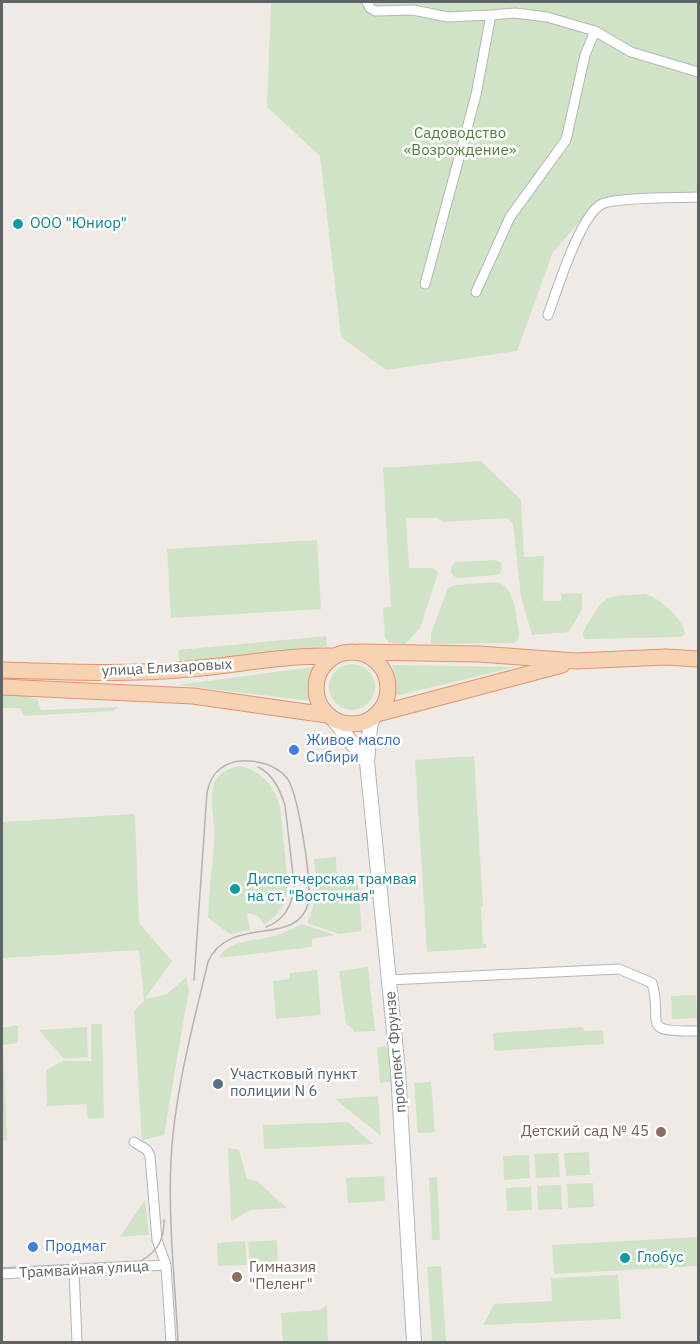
<!DOCTYPE html>
<html>
<head>
<meta charset="utf-8">
<style>
  body { margin:0 }
  #map { position:relative; width:700px; height:1344px; overflow:hidden; background:#efeae6; font-family:"IBM Plex Sans",sans-serif }
  canvas { display:block }
  .frame { position:absolute; inset:0; border:3px solid #5e6465; pointer-events:none }
</style>
</head>
<body>
<div id="map">
<canvas width="700" height="1344"></canvas>
<div class="frame"></div>
</div>
<script>
const g = document.querySelector('canvas').getContext('2d');
g.lineJoin = 'round';
function paint(path, color) { g.fillStyle = color; g.fill(path, 'evenodd'); }
function stroke(path, color, width, dash) { g.strokeStyle = color; g.lineWidth = width; g.lineCap = dash ? 'butt' : 'round'; g.setLineDash(dash || []); g.stroke(path); }
function drawText(font, color, halo, rows, align = 'center') {
  g.font = font + ' "IBM Plex Sans",sans-serif'; g.lineWidth = 5; g.setLineDash([]); g.textBaseline = 'middle'; g.strokeStyle = halo; g.fillStyle = color; for (const [text, x, y, turn = 0] of rows) {
    g.save(); g.translate(x, y); g.rotate((+turn || 0) * Math.PI / 180); g.textAlign = isNaN(turn) ? turn : align; if (halo) g.strokeText(text, 0, 0); g.fillText(text, 0, 0); g.restore();
  }
}
const green = new Path2D(`
  M271,2H698V193L605,197L592,208L553,252L517,351L386,370L341,337L320,156L267,107Z
  M481,461L521,500L524,557L544,556L543,601H561V594L582,593V609L569,632L532,635L521,597L513,524L507,518L443,522L437,518H406L409,568H433L438,573L420,628L405,644L389,643L385,637L383,608L391,607L383,468Z
  M317,540L321,609L171,618L167,549Z
  M495,560L500,562C503,567 503,572 497,575L459,578C453,577 450,573 451,567L456,562Z
  M497,582C516,587 516,618 519,634L518,640L514,643L433,644L431,642V633L448,588L455,585Z
  M644,594C657,595 685,620 685,634L681,637L586,639L583,637V632C606,594 600,597 644,594Z
  M326,636L327,646L319,648L180,663L178,650Z
  M329 687a23 23 0 1 1 46 0a23 23 0 1 1-46 0Z
  M392,665L515,667L396,696L395,676Z
  M313,667L308,683L311,701L178,685Z
  M2,691L37,699L41,710L118,707L113,711L24,716L20,708H2Z
  M474,756L483,906H481L483,944H486V948L427,952L415,760Z
  M240,766C262,771 273,785 280,806L288,884C287,903 280,914 264,925L258,916L247,913L250,930L230,934L208,918C209,889 214,859 214,830C214,815 209,797 214,784C219,772 229,768 240,766Z
  M135,814L139,923L172,961L145,999L167,994L186,977L189,990L164,1135L142,1140L134,1011L144,1000L139,950L2,958V822Z
  M336,857L337,885L358,884L362,931L339,934L307,923C318,901 316,882 314,859Z
  M302,924L335,935L312,939V947L219,958C228,939 257,941 275,936C284,933 293,928 302,924Z
  M368,967L375,1031L354,1032L353,1029L346,1024L339,971Z
  M317,970L321,1015L276,1019L273,981L290,979V973Z
  M696,995L697,1018L672,1019L671,996Z
  M91,1024H102L104,1118L88,1119L86,1104L47,1106L46,1070L63,1061H91Z
  M18,1025V1043L3,1045L7,1140L2,1141V1028Z
  M87,1027L88,1057L64,1059L39,1030Z
  M583,1027L584,1031L603,1030L604,1044L494,1051L493,1033Z
  M388,1046L392,1082L380,1083L377,1047Z
  M431,1082L435,1132L418,1133L414,1083Z
  M378,1096L381,1136L335,1099Z
  M348,1122L373,1144L264,1149L263,1125Z
  M228,1148L239,1150L247,1179L257,1181L287,1208L251,1210L231,1221Z
  M589,1152L590,1175L566,1176L564,1153Z
  M558,1153L560,1177L536,1178L534,1154Z
  M529,1155L530,1178L504,1180L503,1156Z
  M384,1176L385,1201L348,1203L346,1178Z
  M437,1177L440,1240H432L429,1178Z
  M593,1183L594,1207L568,1208L567,1184Z
  M561,1185L562,1209L538,1210L537,1186Z
  M531,1187L532,1210L507,1211L506,1188Z
  M145,1200L149,1235L120,1237Z
  M698,1237V1266L554,1274L552,1245Z
  M277,1240L278,1263L250,1265L248,1242Z
  M245,1241L247,1265L218,1266L217,1243Z
  M441,1266L446,1342H432L427,1267Z
  M618,1275L621,1319L483,1325L494,1304L552,1301L551,1278Z
  M327,1305L328,1342H283L281,1313L320,1310Z`);
const street = new Path2D(`
  M367,2L370,8L375,11L413,10L448,17L491,15
  M425,284L476,95L491,15L515,13L547,17L595,31L631,52L698,72
  M476,292L510,217L566,140L585,55L595,31
  M548,315C557,290 580,215 602,204C616,197 679,198 698,197
  M389,980L619,969L652,983C664,1024 637,1032 698,1031
  M134,1142L147,1150L150,1156L157,1240L166,1265L171,1342
  M74,1270L77,1342
  M2,1274L166,1265`);
const secondary = new Path2D(`
  M373,717L370,727L367,762L398,1071L414,1342
  M333,719L367,762`);
const primary = new Path2D(`
  M316 688a36 36 0 1 1 72 0a36 36 0 1 1-72 0Z
  M359,652L479,654L576,661L666,657L698,659
  M2,670C64,672 128,675 190,669C238,665 285,655 333,656
  M2,687L193,696L327,715
  M377,714L562,665`);
const tram = new Path2D(`
  M258,767C273,774 280,790 285,805L294,884C293,903 285,920 266,927
  M2,1268L141,1261C158,1251 164,1240 164,1220
  M178,1342C175,1282 168,1220 171,1160C174,1095 193,1025 208,962C229,914 296,948 308,904C313,886 298,792 287,778C273,761 237,754 220,769C212,775 209,783 207,792L194,980`);
const markers = [
  [18,224,6,"#0f9aa8"],
  [294,750,6,"#3f7fe0"],
  [235,889,6,"#0f9aa8"],
  [218,1084,6,"#5c6f8a"],
  [661,1132,6,"#8d6e63"],
  [33,1247,6,"#3f7fe0"],
  [625,1258,6,"#0f9aa8"],
  [237,1277,6,"#8d6e63"]
];
const parkNames = [
  ["Садоводство",460,134],
  ["«Возрождение»",460,151]
];
const cultureNames = [
  ["ООО \"Юниор\"",30,224],
  ["Диспетчерская трамвая",247,880],
  ["на ст. \"Восточная\"",247,897],
  ["Глобус",637,1258]
];
const streetNames = [
  ["улица Елизаровых",167,668,-3],
  ["проспект Фрунзе",396,1052,-95],
  ["Трамвайная улица",84,1270,-3]
];
const shopNames = [
  ["Живое масло",306,741],
  ["Сибири",306,758],
  ["Продмаг",45,1247]
];
const serviceNames = [
  ["Участковый пункт",230,1075],
  ["полиции N 6",230,1092]
];
const educationNames = [
  ["Детский сад № 45",649,1132],
  ["Гимназия",249,1268,"left"],
  ["\"Пеленг\"",249,1285,"left"]
];
paint(green, '#d1e3c6');
stroke(street, '#b1b6b7', 11);
stroke(secondary, '#b1b6b7', 16);
stroke(primary, '#e3936b', 17);
stroke(street, '#fff', 9);
stroke(secondary, '#fff', 14);
stroke(primary, '#f7d2b3', 15);
stroke(tram, '#b2b3b3', 1.5);
for (const [x, y, r, color] of markers) { const dot = new Path2D(); dot.arc(x, y, r, 0, 2 * Math.PI); g.fillStyle = color; g.fill(dot); stroke(dot, '#fff', 2); }
drawText('15px', '#537d3d', '#fff', parkNames);
drawText('15px', '#0d838f', '#fff', cultureNames, 'left');
drawText('15px', '#5e6465', '#fff', streetNames);
drawText('15px', '#366cbe', '#fff', shopNames, 'left');
drawText('15px', '#4e5e75', '#fff', serviceNames, 'left');
drawText('15px', '#785e54', '#fff', educationNames, 'right');
</script>
</body>
</html>
